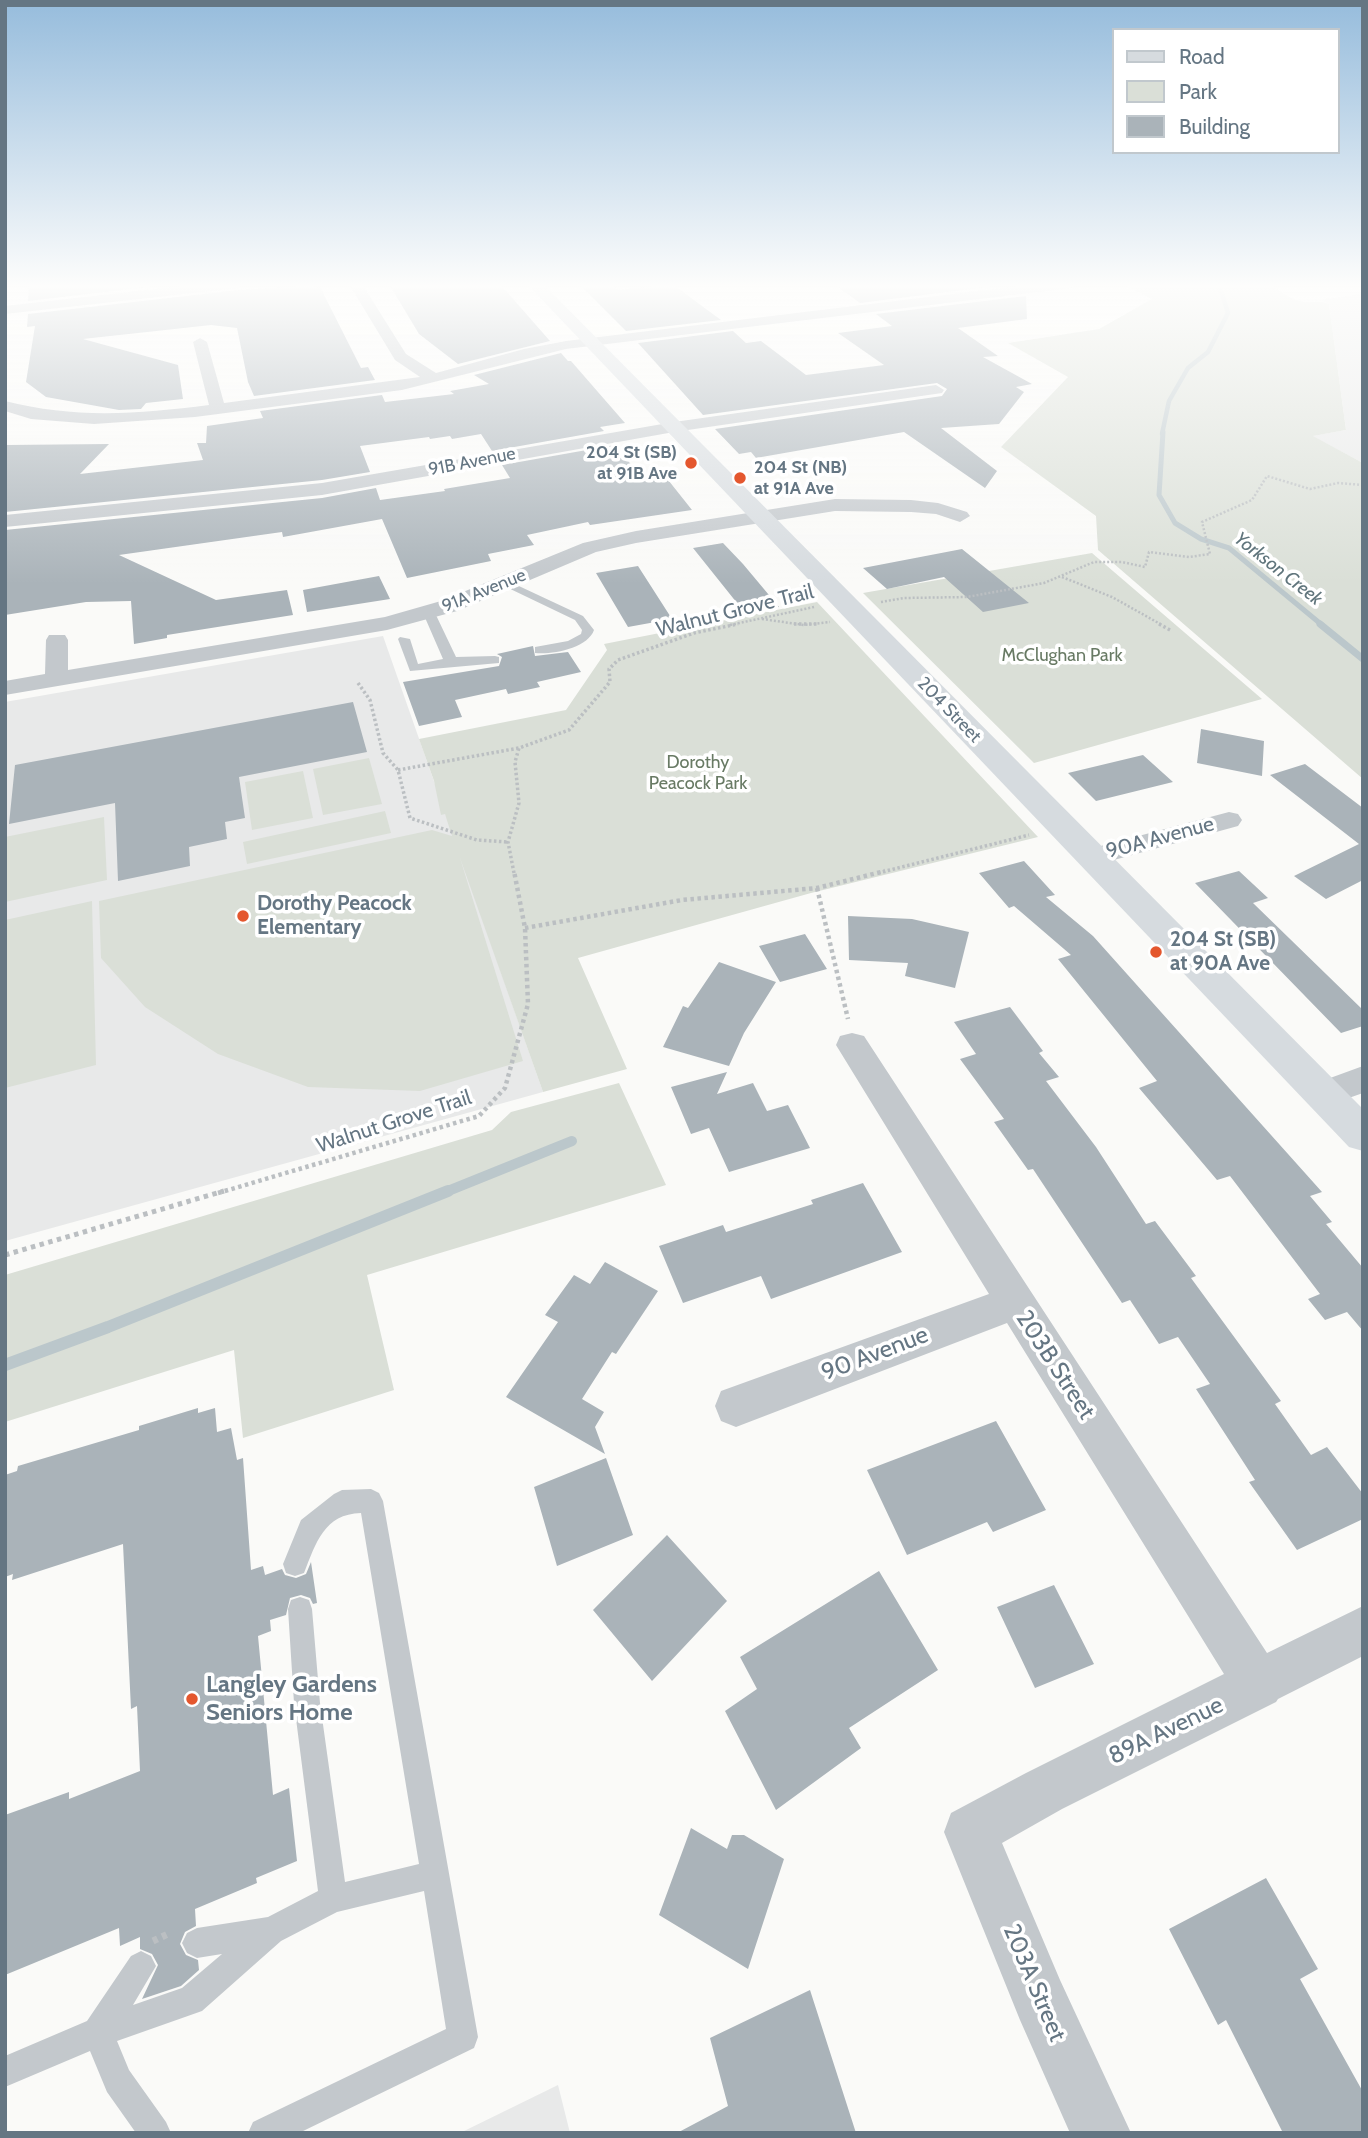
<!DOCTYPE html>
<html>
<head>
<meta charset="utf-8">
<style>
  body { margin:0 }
  #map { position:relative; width:1368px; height:2138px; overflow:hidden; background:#fafaf8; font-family:Cabin,sans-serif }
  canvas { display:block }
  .frame { position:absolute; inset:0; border:7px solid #657683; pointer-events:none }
  .legend { position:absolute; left:1112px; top:28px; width:228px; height:126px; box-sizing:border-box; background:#fff; border:2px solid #c1c8cd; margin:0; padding:9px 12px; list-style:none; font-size:21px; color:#657683 }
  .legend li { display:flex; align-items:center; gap:14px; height:35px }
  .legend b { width:35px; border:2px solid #c1c8cd }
</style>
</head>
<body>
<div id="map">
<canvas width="1368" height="2138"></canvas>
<div class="frame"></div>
<ul class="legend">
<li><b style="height:9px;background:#d6dbdf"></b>Road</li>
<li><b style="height:19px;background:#dadfd7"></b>Park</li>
<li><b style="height:19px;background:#aab3b9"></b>Building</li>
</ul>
</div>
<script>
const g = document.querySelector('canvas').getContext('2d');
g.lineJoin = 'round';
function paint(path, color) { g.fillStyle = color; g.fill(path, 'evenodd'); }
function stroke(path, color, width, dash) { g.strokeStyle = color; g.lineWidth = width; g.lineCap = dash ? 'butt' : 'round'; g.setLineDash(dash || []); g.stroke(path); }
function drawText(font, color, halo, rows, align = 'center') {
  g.font = font + ' Cabin,sans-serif'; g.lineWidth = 7; g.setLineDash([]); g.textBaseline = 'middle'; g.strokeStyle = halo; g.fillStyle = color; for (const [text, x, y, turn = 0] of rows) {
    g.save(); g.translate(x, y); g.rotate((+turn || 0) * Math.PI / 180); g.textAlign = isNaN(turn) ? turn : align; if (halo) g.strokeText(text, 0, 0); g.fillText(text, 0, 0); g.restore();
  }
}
const built = new Path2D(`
  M1363,294V463L1312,436L1346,430L1329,304L1319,300Z
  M383,636L543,1092L5,1241V702Z
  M558,2085L570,2133H460Z`);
const green = new Path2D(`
  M1122,284H1272C1279,292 1294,301 1304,302C1314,303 1319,300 1329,304L1346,430L1313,436L1363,463V779L1098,550L1096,516L1001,447L1068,377L1008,343L1099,329L1152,299Z
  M1092,553L1262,699L1034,763L863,593Z
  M817,602L1038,837L811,893L578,958L627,1069L543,1092L460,858L523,1061L420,1091L308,1087L218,1054L145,1007L101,958L99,901L432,830L452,836L445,814L441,815L434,781L419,739L566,710L607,650L604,644Z
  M369,758L382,804L323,815L313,769Z
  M303,771L313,818L252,830L245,782Z
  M385,811L391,833L247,864L243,842Z
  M104,817L107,880L5,902V837Z
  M92,901L96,1065L5,1088V920Z
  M619,1083L666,1185L367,1275L394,1390L243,1438L234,1350L5,1422V1275L492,1130L511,1112Z`);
const streamFar4 = new Path2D(`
  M1162,434L1169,401L1188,368L1208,352L1228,313L1219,284`);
const streamFar3 = new Path2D(`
  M1163,432L1159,495L1175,523L1201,539L1229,548L1322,625`);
const streamFar2 = new Path2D(`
  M1320,624L1363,659`);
const streamFar1 = new Path2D(`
  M443,1193L572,1141`);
const stream = new Path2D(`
  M5,1365L108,1327L448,1191`);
const building = new Path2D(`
  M29,284H173L28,301Z
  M389,284H500L550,341L458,364L419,334Z
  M579,284H613L618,290L672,284L721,320L626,331Z
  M834,284H1010L860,303Z
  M313,285V288L320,287L361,368L368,367L375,380L254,396L248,382L237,328L211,325L83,339L178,365L183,399L146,403L141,409L119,410L46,397L26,382L35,326L27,327L28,314L239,290Z
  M1026,296L1027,319L958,328L998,356L983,357L1032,384L1016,387L1024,392L999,424L941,428L997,471L985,488L904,432L756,458L751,452L739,454L715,429L942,396L947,389L937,383L703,415L638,343L733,331L746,343L761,341L806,375L884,365L838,333L892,326L876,314Z
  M561,353L568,361H571L625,423L600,427L604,431L492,451L481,434L452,439L450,436L430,439L429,437L360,446L370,472L322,480L5,512V445L109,444L80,474L203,460L197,443H206L207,426L263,418L260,411L382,395L385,402L454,394L450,391L489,384L474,375Z
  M615,445L643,479L665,476L692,510L590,525L588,522L527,535L534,545L488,554L491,561L407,578L382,519L283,537L282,532L119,555L216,600L287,590L293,615L167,635V638L134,644L131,601L86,602L5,615V530L322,498L376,488L380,500L445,491L444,489L510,478L502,465Z
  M723,543L743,564L779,607L745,613L693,548Z
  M962,549L1029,603L983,612L944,577L887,589L863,568Z
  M638,566L672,619L628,627L596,573Z
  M379,576L390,599L307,612L303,590Z
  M533,646L535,656L568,652L581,672L537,682L540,687L508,694L506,689L455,700L462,717L419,726L403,682L499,666L502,657L497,654Z
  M353,702L367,752L239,777L245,818L225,822L227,839L189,847L190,866L118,881L115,803L9,824L15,765Z
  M1201,729L1264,741L1262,776L1197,763Z
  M1143,755L1173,782L1096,801L1068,773Z
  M1305,764L1363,808V880L1326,899L1294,876L1359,844L1270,775Z
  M1024,861L1055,895L1046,897L1093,936L1322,1192L1310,1196L1332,1222L1326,1224L1363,1268V1331L1347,1312L1325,1320L1308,1299L1320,1294L1230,1176L1217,1180L1139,1088L1157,1081L1058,959L1071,955L1014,906L1009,908L979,873Z
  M1239,871L1268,898L1253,903L1363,1010V1026L1341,1033L1195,883Z
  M848,916L912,919L969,932L955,988L905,976L908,963L849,960Z
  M805,934L827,969L780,982L759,946Z
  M719,962L776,982L744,1033L729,1066L663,1047L683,1006L688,1008Z
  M1010,1007L1043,1051L1039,1053L1059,1077L1046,1081L1096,1147L1146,1224L1155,1221L1196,1276L1191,1278L1281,1401L1275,1404L1311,1455L1327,1447L1363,1494V1519L1297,1550L1249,1482L1255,1480L1196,1389L1210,1384L1178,1337L1159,1344L1130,1300L1122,1303L1033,1169L1028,1170L994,1122L1004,1119L960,1059L976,1054L954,1022Z
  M727,1072L717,1094L753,1083L767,1111L788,1105L810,1148L729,1172L709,1128L691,1134L671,1087Z
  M863,1183L902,1252L771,1299L761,1276L683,1303L659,1246L723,1225L726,1232L813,1204L811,1200Z
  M605,1262L658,1291L616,1354L612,1352L582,1399L604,1412L595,1427L605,1454L506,1397L558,1322L545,1315L574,1275L590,1284Z
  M198,1408V1413L215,1408L217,1432L231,1428L237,1460L243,1458L251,1570L263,1566L265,1575L282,1569L285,1575L296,1578L306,1574L311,1562L317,1603L313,1604L310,1598L301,1595L290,1598L286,1615L270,1620L271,1631L258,1636L273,1795L289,1788L297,1861L256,1878L257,1883L195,1909L196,1926L185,1932L180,1944L186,1955L198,1960L199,1970L181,1986L142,1999L158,1965L152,1954L140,1949V1937L120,1946L119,1928L5,1975V1815L69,1792V1799L140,1771L137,1706L131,1709L123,1544L12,1580L13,1574L5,1577V1475L17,1471L18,1466L139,1430V1426Z
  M996,1421L1046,1510L993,1532L987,1522L907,1555L867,1470Z
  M606,1458L633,1535L557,1566L534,1487Z
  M667,1535L727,1601L652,1681L593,1610Z
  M879,1571L938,1670L849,1728L861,1748L776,1810L725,1711L757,1689L740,1657Z
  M1054,1585L1094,1664L1035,1688L997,1607Z
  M691,1828L727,1849L732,1835H744L784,1859L748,1969L659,1915Z
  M1266,1878L1318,1969L1300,1979L1363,2092V2133H1283L1226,2020L1218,2025L1169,1929Z
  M810,1990L856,2133H677L728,2106L710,2038Z`);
const pathFar4 = new Path2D(`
  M1062,577L1112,597L1162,625
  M881,602L904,598L967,597L1044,583L1094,562H1122L1145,567L1149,552L1189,557L1210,554L1202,522L1252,500L1267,476L1310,489L1338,483L1363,485
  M762,619L804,625L830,622
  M730,625L814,607`);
const pathFar3 = new Path2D(`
  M794,624H817
  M1159,624L1172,631
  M358,683L370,700L383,753L398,770L410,818L477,840L508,842
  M398,770L519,748
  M514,873L508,842L519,803L515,762L519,748L569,730L610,682L609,669L618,660L694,633L738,624
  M878,873L1029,835`);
const pathFar2 = new Path2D(`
  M817,888L848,1019
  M525,928L682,900L817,888L885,871
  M218,1193L479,1116L505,1088L528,1004L525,928L514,871`);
const pathFar1 = new Path2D(`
  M5,1255L224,1191`);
const path = new Path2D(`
  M153,1941L170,1933`);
const lane = new Path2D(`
  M506,580L583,616L594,630C588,648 552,655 535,653V647L568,641L581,634L582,630L575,620L502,585V581Z
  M429,610L435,613L456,657L495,656L499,657V663L410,671L398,639L400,637L410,639L418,664L443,659L423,613Z
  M371,1489L379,1493L383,1501L478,2037L474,2048L299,2133H248L253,2122L446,2029L424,1891L337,1912L281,1941L202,2011L117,2041L129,2070L166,2122L171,2133H136L107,2092L90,2051L5,2087V2056L87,2021L131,1956L141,1951L151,1956L156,1966L133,2005L182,1988L222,1954L197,1958L187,1953L182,1943L187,1933L197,1928L268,1917L318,1891L294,1703L288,1609L291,1600L300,1597L309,1600L312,1609L320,1703L345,1882L419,1864L361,1513C324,1514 316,1543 304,1573L295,1576L286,1573L283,1564L301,1520L334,1494L342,1490Z`);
const street = new Path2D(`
  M199,284H244L238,288L5,314V306Z
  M349,284H362L406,354L436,373L524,349L566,341L1035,284H1077L1071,288L566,349L402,390L195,417L94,424L31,419L5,411V401C75,419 138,414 209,405L193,342L200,338L207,342L224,403L420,377L395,360Z
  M936,385L944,390L942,393L674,432L322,495L5,527V515L322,483L674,422Z
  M835,499L911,500L938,503L967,512L970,516L960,522L936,514L911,512L835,511L636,543L596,552L457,611L387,630L5,695V681L45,674L46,640L49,635H65L68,640V670L385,617L441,601L583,543L636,531Z
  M1229,812L1238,814L1242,820L1238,826L1092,866L1082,863L1078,857L1082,851Z
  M852,1033L864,1036L1267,1653L1363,1606V1656L1278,1699L1276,1702L1062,1809L1002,1843L1060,1980L1131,2133H1070L1020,2020L944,1832L951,1813L1026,1773L1224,1674L1007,1323L736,1427L721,1421L715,1406L721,1391L989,1294L836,1045L840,1036Z
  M1363,1066V1093L1323,1107L1311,1103L1306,1094L1311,1085Z`);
const secondary = new Path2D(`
  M527,284H543L1363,1109V1151L1349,1147Z`);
const markers = [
  [691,463,7,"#e4572e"],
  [740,478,7,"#e4572e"],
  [243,916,7,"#e4572e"],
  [1156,952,7,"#e4572e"],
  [192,1699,7,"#e4572e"]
];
const farPoinames = [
  ["204 St (SB)",677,453],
  ["at 91B Ave",677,474],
  ["204 St (NB)",754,468,"left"],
  ["at 91A Ave",754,489,"left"]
];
const farStreetnames = [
  ["91B Avenue",472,462,-11],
  ["91A Avenue",484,591,-22],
  ["204 Street",949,710,46]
];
const farParknames = [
  ["McClughan Park",1062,656],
  ["Dorothy",698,763],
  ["Peacock Park",698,784]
];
const farWaternames = [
  ["Yorkson Creek",1278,569,38]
];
const streetNames = [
  ["Walnut Grove Trail",735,611,-14],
  ["90A Avenue",1160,838,-15],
  ["Walnut Grove Trail",394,1122,-18]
];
const poiNames = [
  ["Dorothy Peacock",257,904],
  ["Elementary",257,928],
  ["204 St (SB)",1170,940],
  ["at 90A Ave",1170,964]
];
const nearStreetnames = [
  ["90 Avenue",875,1354,-21],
  ["203B Street",1055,1365,57],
  ["89A Avenue",1166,1731,-26],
  ["203A Street",1034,1983,67]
];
const nearPoinames = [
  ["Langley Gardens",206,1685],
  ["Seniors Home",206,1713]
];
paint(built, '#e8e9e9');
paint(green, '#dadfd7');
stroke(streamFar4, '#bbc7cb', 4.5);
stroke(streamFar3, '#bbc7cb', 5);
stroke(streamFar2, '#bbc7cb', 7);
stroke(streamFar1, '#bbc7cb', 10);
stroke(stream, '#bbc7cb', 12);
paint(building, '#aab3b9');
stroke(pathFar4, '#bbbfc2', 2.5, [2, 2]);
stroke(pathFar3, '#bbbfc2', 3.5, [2.5, 2.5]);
stroke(pathFar2, '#bbbfc2', 4.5, [3.5, 3.5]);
stroke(pathFar1, '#bbbfc2', 5, [4.5, 4.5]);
stroke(path, '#bbbfc2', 7, [5, 5]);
paint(lane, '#c3c8cc');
paint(street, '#c3c8cc');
paint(secondary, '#d6dbdf');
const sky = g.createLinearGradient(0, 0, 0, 584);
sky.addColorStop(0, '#96bcdc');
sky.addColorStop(0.49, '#fdfdfc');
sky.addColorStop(1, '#fdfdfc00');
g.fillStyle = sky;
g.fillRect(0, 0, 1368, 584);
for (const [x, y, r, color] of markers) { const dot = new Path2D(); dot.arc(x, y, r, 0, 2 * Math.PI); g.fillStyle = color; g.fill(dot); stroke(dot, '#fff', 2.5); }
drawText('bold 18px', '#657683', '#fff', farPoinames, 'right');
drawText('18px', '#657683', '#fff', farStreetnames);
drawText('18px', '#687a64', '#fff', farParknames);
drawText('italic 19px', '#60757c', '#fff', farWaternames);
drawText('21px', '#657683', '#fff', streetNames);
drawText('bold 21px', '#657683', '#fff', poiNames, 'left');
drawText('24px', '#657683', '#fff', nearStreetnames);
drawText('bold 24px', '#657683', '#fff', nearPoinames, 'left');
</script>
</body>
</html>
